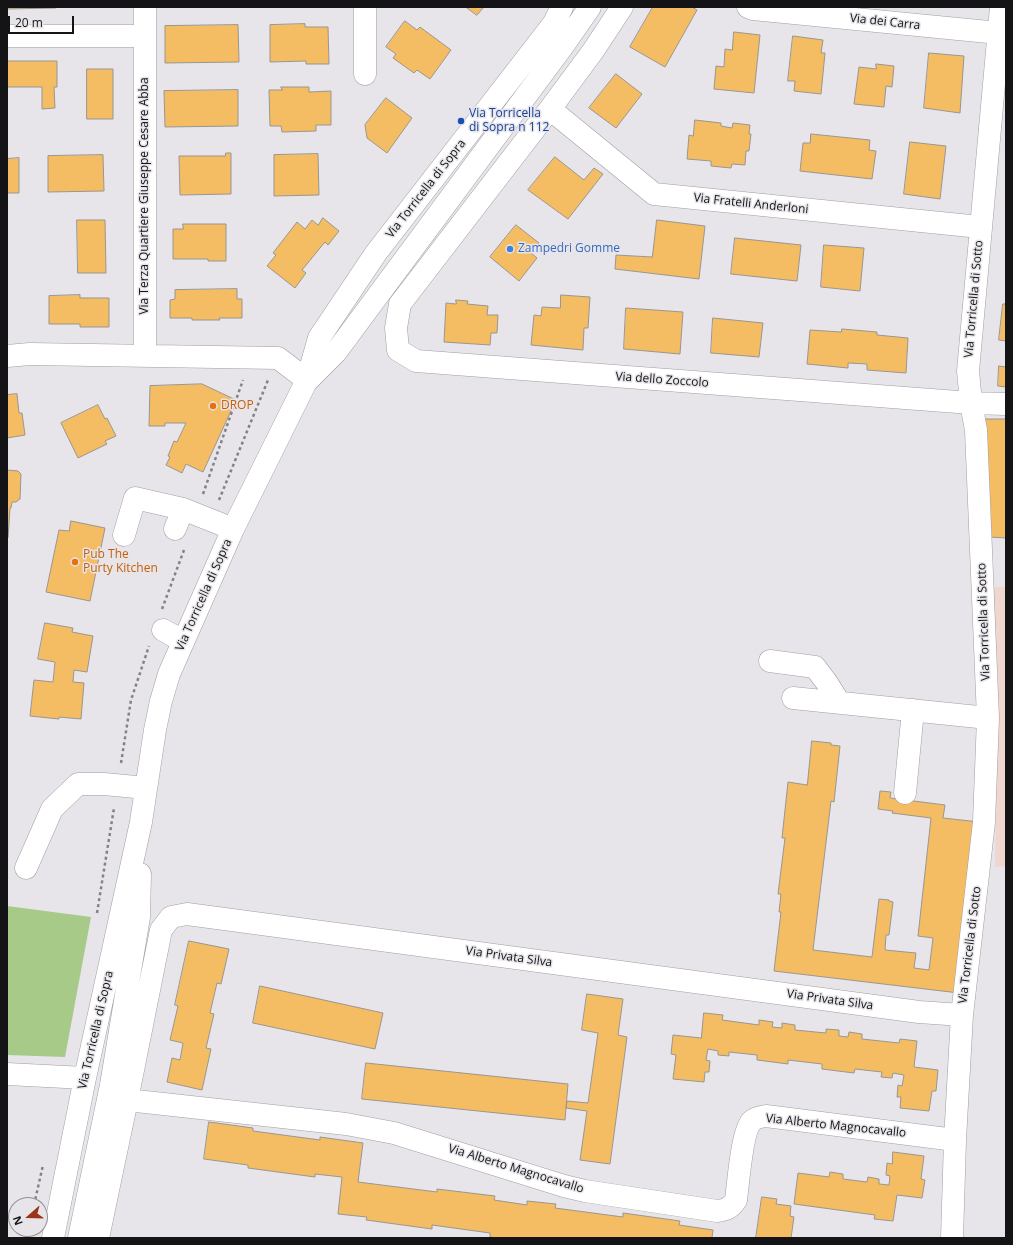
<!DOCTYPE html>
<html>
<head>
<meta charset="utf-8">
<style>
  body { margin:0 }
  #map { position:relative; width:1013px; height:1245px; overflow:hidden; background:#e7e5ea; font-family:"Open Sans",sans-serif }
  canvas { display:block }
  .frame { position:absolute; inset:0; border:8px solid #141315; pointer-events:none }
  .north { position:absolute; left:8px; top:1197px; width:40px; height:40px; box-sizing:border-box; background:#e7e5ea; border:1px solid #939195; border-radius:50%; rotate:250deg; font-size:11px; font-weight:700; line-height:16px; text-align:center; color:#141315 }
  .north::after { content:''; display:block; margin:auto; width:14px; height:18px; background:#9c3419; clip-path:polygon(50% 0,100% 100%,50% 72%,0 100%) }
  .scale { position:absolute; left:8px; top:16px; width:66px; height:18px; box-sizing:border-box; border:2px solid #141315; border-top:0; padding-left:5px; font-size:12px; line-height:14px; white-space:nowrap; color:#141315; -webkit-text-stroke:3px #e7e5ea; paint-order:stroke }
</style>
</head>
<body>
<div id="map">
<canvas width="1013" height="1245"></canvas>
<div class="frame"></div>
<div class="north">N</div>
<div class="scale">20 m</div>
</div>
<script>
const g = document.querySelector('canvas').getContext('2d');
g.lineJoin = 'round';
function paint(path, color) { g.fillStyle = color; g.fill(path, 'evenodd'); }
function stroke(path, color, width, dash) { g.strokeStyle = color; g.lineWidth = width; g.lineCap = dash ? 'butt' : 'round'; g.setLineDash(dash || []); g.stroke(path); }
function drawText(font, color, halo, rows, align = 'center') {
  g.font = font + ' "Open Sans",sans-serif'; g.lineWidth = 3; g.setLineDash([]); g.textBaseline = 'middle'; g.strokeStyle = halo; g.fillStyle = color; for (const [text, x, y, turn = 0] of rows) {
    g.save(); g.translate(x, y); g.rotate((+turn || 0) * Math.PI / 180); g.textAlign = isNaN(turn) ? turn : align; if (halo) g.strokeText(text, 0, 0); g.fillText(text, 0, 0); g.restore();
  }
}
const industrial = new Path2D(`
  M988,587H1006V866L995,867L998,678Z`);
const green = new Path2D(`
  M7,906L91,917L65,1057L7,1055Z`);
const building = new Path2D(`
  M7,7H56V8L7,9Z
  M466,7H484L477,15Z
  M653,7H692L697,10L665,67L630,47Z
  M405,21L417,30L420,27L451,50L430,79L417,70L414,73L393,58L396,54L386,47Z
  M305,24V27H328L329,64H306V61L270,62V25Z
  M238,25L239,62L165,63V26Z
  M734,32L760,35L754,93L714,89L716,66L724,67L725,49L732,50Z
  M793,36L823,40L821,53H825L821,94L794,91L795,81H788Z
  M929,53L964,56L960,113L924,108Z
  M7,61H57V87H54L55,108L42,109V87H7Z
  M876,64L894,66L892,87L886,86L884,107L854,104L859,67L876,69Z
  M87,69H113V119H87Z
  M616,74L642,94L616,128L589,108Z
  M281,87H309V92L331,91V125H316V131L282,132L281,126H270L269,90H282Z
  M238,90V126L165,127L164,91Z
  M386,98L412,118L387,153L367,138L365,125Z
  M695,120L721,123V126L732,128L733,123L750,125L749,134H751L749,151H746L745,165L732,164L731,168L711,166V161L687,159L689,135L693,136Z
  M811,134L870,140L869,150L876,151L872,179L800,171L803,143H810Z
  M910,142L946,146L940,199L904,194Z
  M226,153H231V194L180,195L179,156H225Z
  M318,154L319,195L274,196V155Z
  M103,155L104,191L48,192V156Z
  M555,157L584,180L594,168L603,174L568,219L528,190Z
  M19,158V193H7V159Z
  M323,218L339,231L328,245L325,242L302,270L306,273L295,288L267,266L276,255L273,253L297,222L305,229L312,220L318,225Z
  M77,220H105L106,273H78Z
  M657,220L705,226L699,279L615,269L616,255L652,257Z
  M183,224H226V261H208V259H173V229H183Z
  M516,225L539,243L531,253L537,258L519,281L490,257Z
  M735,238L801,245L797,281L731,274Z
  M824,245L864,248L860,291L821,287Z
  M237,289V299H242V318H219L220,320H192V318H170V300L175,299V290Z
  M80,295V298H109V327H80V324H49V296Z
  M561,295L590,297L588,328H584L583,350L531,345L534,315L541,316L542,307L560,308Z
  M456,300L468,301L467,304L488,306L487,315H498L497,333H491L490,345L444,342L446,303L456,304Z
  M1003,304H1006V341L999,340Z
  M626,308L683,312L680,354L624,349Z
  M713,318L763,323L759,357L711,353Z
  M842,329L877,332V335L908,338L906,373L867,370V364L848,363V368L807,364L810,330L841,332Z
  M999,366L1006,367V387L998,386Z
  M202,384L236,400L203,472L186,464L182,473L166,465L170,457L168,456L174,441L177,442L186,423H165V426H149L150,386Z
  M17,394L19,413H22L25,435L7,438V395Z
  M98,405L105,419L107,418L116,436L105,441L107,444L78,458L61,423Z
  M985,419H1006V538L988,537Z
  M7,470L18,471L21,474L20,499L16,502H12L11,508H10L8,538L7,539Z
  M71,521L105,528L90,601L46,592L59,530L69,531Z
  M45,623L73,628L72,632L93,636L87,672L74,670L73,682L84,683L81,719L59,717V719L30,716L34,680L53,682L55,662L38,659Z
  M812,741L831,743V745L840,746L834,802L831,801L813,950L872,957L879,899L889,900V901L893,902L889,935H886L885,950L916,953L914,968L929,970L933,938L918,936L931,818L892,813L893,811L878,809L880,791L891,792L890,798L945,805L943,818L979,822L959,993L774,971L781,912H779L781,894H778L785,838H782L788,782L807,785Z
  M189,941L229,949L221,984L217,983L210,1013L214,1014L206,1048L211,1049L202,1090L167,1082L172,1058L180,1060L183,1043L170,1040L178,1006L175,1005Z
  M260,986L383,1013L375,1049L253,1023Z
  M587,994L623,999L618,1035L627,1037L610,1164L580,1160L587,1111L566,1108L567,1101L588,1103L598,1033L582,1030Z
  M704,1013L723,1015L722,1020L759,1025V1020L773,1022L772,1027L782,1028V1023L795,1025V1030L826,1033V1029L839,1030V1036L848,1037L849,1032L862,1034V1039L899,1043L900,1039L917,1041L914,1067L938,1070L936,1091H932L929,1111L900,1108L901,1097H897L898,1085L902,1086L904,1075L893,1073L892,1078L881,1077L882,1072L855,1069L854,1073L822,1069V1064L788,1060V1064L757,1060V1055L729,1052V1056L718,1055V1051L708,1049L706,1060L710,1061L709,1072H705L704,1082L673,1079L676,1055L671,1054L673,1035L701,1038Z
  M366,1063L568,1084L565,1120L362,1099Z
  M209,1122L253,1128V1131L320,1140V1137L363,1143L358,1182L437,1192V1189L495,1196L494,1200L527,1205V1201L556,1204L555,1208L623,1217V1213L680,1221L679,1225L713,1230L712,1238H497L490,1237V1233L432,1225V1229L366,1220L367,1217L338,1214L342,1177L315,1174V1177L248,1168V1165L204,1159Z
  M893,1152L924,1156L921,1179L925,1180L922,1198L897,1195L893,1221L874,1219L875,1215L794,1204L798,1173L829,1177L830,1172L843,1174V1179L867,1182L868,1177L879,1179V1184L889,1185L890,1176L886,1175L887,1163L892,1164Z
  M762,1197L777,1199L776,1204L791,1206L790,1216L794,1217L791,1238H756Z`);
const path = new Path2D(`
  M203,494L243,380
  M219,500L268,380
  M162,609L184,550
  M121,763L131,700L149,646
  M97,913L114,808
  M34,1205L43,1165
  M26,1238L28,1229`);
const minor = new Path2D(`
  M145,7V356
  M365,7V74
  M748,7L753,9L999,33
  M7,36H145
  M550,109L654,194L980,227
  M400,304L396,328L398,350L416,361L971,403L1006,404
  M400,304L550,109L593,51L622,7
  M7,356L30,354L278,358L307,380
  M308,380L336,352L563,46L590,7
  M175,529L183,509
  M124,535L135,498L183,509L233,529
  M163,630L183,641
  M770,661L815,667L827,683L839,702
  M793,698L988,718
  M905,793L913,710
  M26,868L52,809L78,784H104L146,788
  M7,1074L85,1078
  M127,1100L346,1124L394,1133L564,1186L585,1191L717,1211C726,1210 731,1208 736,1200C738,1185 742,1130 752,1121C756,1117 761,1117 766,1116L955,1140
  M53,1238L85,1078L141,822L155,730L161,701L169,674L233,529L307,380L319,338L376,253L554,23L562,7
  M79,1238L111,1085L139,917L140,874
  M98,1238L127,1100L161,930L171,917L187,914L919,1012L962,1015
  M952,1238L955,1140L962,1015L984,822L988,718L976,430L971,403L968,371L1001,7`);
const markers = [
  [461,121,4,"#1a4fb4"],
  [510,249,4,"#3f7fe0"],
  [213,406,4,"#e8710a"],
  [75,562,4,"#e8710a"]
];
const streetNames = [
  ["Via dei Carra",885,22,6],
  ["Via Torricella di Sopra",426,189,-52],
  ["Via Terza Quartiere Giuseppe Cesare Abba",145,196,-90],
  ["Via Fratelli Anderloni",751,204,6],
  ["Via Torricella di Sotto",974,299,-85],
  ["Via dello Zoccolo",662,380,4],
  ["Via Torricella di Sopra",204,595,-66],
  ["Via Torricella di Sotto",984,622,-92],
  ["Via Torricella di Sotto",970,945,-83],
  ["Via Privata Silva",509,957,8],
  ["Via Privata Silva",830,1000,8],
  ["Via Torricella di Sopra",96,1030,-77],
  ["Via Alberto Magnocavallo",836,1126,6],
  ["Via Alberto Magnocavallo",516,1169,17]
];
const transitNames = [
  ["Via Torricella",469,114],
  ["di Sopra n 112",469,128]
];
const shopNames = [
  ["Zampedri Gomme",518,249]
];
const foodNames = [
  ["DROP",221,406],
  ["Pub The",83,555],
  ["Purty Kitchen",83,569]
];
paint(industrial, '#efd6cf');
paint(green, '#a8ca88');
paint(building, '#f4bc63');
stroke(building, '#999690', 1);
stroke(minor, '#a09da3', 23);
stroke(path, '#848286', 2.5, [3, 3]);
stroke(minor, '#fff', 22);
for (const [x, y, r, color] of markers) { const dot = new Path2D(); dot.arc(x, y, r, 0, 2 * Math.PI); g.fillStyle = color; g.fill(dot); stroke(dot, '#e7e5ea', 1.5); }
drawText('12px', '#141315', '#e7e5ea', streetNames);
drawText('12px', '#164399', '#e7e5ea', transitNames, 'left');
drawText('12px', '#366cbe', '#e7e5ea', shopNames, 'left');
drawText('12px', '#c56008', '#e7e5ea', foodNames, 'left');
</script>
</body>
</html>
